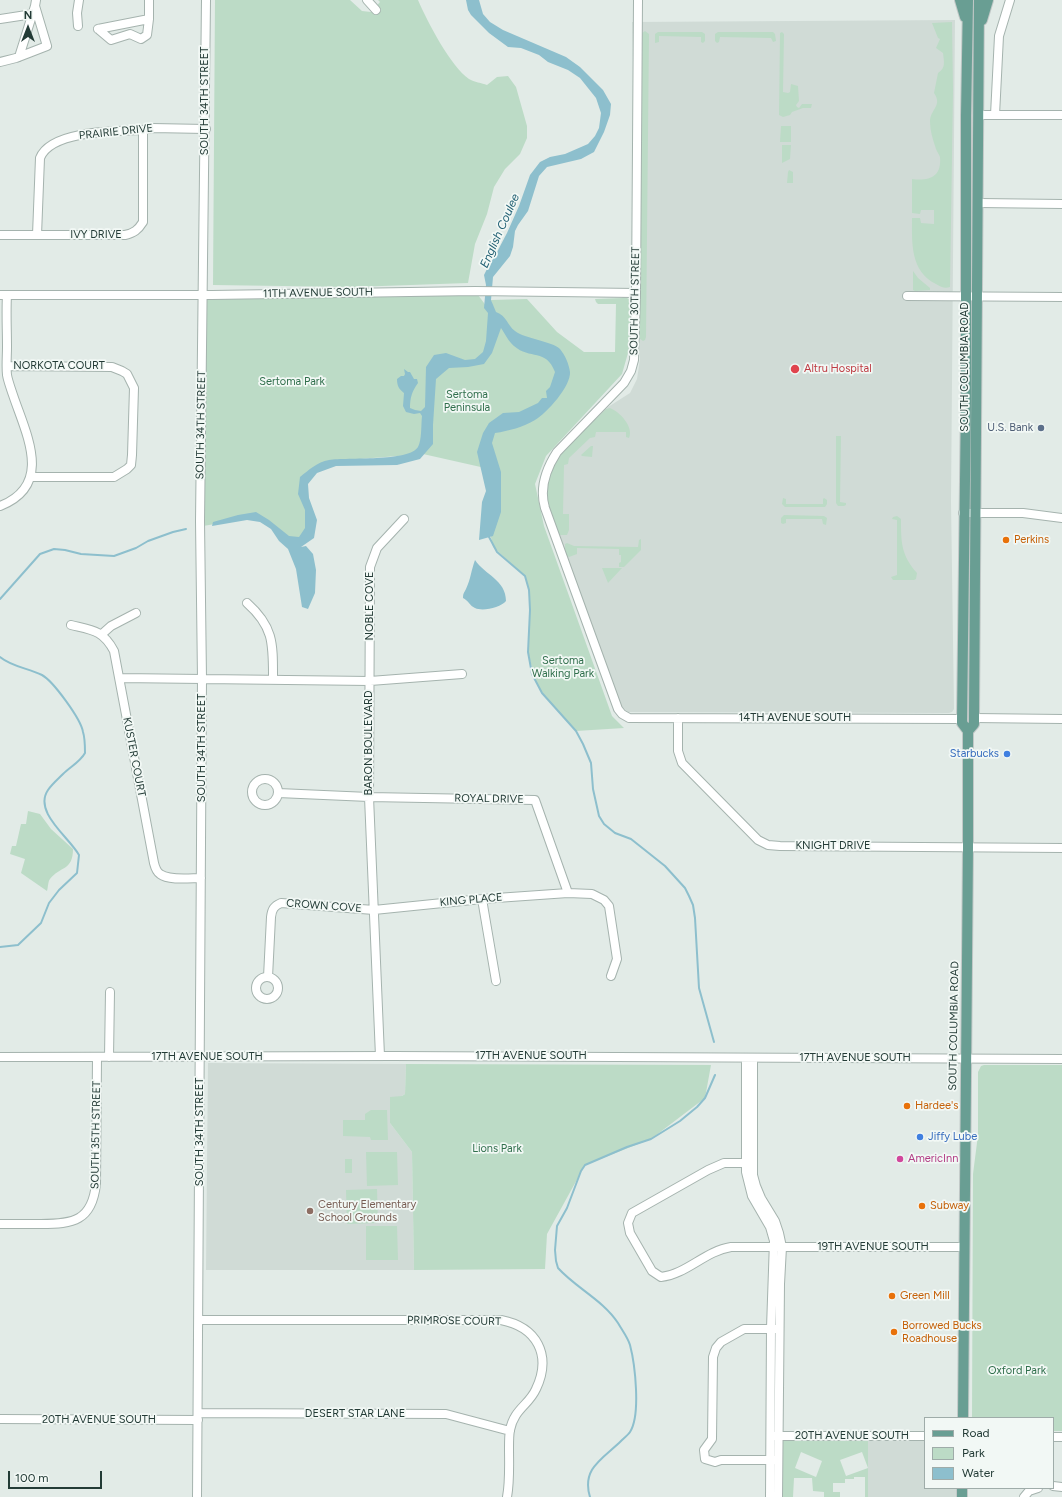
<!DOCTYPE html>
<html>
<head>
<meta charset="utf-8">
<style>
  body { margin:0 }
  #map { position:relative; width:1062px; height:1497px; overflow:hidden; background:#e2ebe7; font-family:Figtree,sans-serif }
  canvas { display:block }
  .legend { position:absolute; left:924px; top:1417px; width:130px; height:72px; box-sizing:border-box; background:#f2f8f5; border:1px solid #9faca9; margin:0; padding:5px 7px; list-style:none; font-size:12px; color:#233b36 }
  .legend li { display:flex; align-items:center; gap:8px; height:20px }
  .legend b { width:20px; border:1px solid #9faca9 }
  .north { position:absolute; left:8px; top:8px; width:40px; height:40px; -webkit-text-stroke:3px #f2f8f5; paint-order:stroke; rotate:0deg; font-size:11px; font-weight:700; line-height:16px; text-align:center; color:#233b36 }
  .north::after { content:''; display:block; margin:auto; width:14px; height:18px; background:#233b36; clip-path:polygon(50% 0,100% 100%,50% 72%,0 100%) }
  .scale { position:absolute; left:8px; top:1471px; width:94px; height:18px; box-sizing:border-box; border:2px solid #233b36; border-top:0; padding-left:5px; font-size:12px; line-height:14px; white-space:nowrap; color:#233b36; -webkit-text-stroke:3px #f2f8f5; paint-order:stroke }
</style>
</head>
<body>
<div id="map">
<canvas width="1062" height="1497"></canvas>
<ul class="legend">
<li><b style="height:5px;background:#699e93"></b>Road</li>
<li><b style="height:11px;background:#bcdbc6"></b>Park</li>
<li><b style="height:11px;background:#8dbfcd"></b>Water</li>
</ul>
<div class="north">N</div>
<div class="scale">100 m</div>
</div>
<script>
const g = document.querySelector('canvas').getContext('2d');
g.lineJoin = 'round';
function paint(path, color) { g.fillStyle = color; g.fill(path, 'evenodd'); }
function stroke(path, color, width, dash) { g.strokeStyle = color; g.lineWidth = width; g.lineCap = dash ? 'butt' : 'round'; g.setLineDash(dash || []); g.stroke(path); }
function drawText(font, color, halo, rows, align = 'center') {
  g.font = font + ' Figtree,sans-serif'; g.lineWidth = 3.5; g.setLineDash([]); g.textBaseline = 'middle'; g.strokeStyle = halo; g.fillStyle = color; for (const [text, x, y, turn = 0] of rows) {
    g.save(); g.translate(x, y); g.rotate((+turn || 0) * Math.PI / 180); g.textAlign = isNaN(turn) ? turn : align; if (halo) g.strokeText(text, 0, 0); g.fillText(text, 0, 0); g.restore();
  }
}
const built = new Path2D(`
  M955,20L951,501L954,709L952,712L949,713L628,712L622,707L611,681L556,525L564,450L608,407L630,393L637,379L640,359L632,22Z
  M208,1063L406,1064L405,1094L402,1096L390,1123L412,1152L414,1270H206Z
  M868,1436H925V1488H962V1497H868Z`);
const green = new Path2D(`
  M215,0H350L362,11L371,12L380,2L378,0H418C427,21 451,67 469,79C474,82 482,83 487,85L497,77L508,76L516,87L527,126V138L520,154L505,169L494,187L487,214L475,244L468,283L353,287L213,285Z
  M952,22L953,90L950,287C945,289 941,287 936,284C910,271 912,243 912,218H920L921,223L934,224V210H921L920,214L912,213V179C928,181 942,178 940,157C939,154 937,152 936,149C933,140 930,131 930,122C930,109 943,106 934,93L938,73C946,68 944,62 943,53L936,48L940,39L938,38L932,23Z
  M645,31L649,34L646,337L645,340L643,341L639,338L638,334L641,34Z
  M658,32H702L705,34V41L703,43L701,42V37L659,36V42L655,43V34Z
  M718,32H773L775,34L776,41L773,42L771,38L720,37L719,42L717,43L715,41V34Z
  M782,32L784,34L783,92L788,93L790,92L791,84L798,86L799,101L796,105L797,107L799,108L802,104H812L811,108H803L792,112L790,115L783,117L779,115L780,33Z
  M781,126H791V142H780Z
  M782,145H791L790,159L782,163Z
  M789,170L793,172V183H787L788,172Z
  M913,271L918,278L930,288V290L915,291L913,290Z
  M475,291L493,315L491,300L527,299L557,332L584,352H615L616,304H598L596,302L595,299L622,298L623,297L627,298L632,301V353H628L622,374L546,456L535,484L544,526L612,716L624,728L576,731L540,690L534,676L528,652L530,610L529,590L525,576L493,547L486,513L494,470L423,454L335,461L305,479L312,534L295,545L269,524L251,518L203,526V295Z
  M610,408C620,412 634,427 629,438L626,437V432H596L595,437L590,438L569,458L568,464L564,465L563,514H569V530L567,535H559C555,523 548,510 547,497C543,460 582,433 606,409Z
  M836,436H841L840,502L846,503V505L844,506H838L836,503Z
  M591,446H593L592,457L582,456L581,455Z
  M783,498L786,499V504H823V499L824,498L827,500V504L825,507H785L782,504Z
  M784,515L824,516L827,518L826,525L823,524L822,519H786V523L783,524L781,523V518Z
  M897,516L901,519C901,542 901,555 917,573L916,579L914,580H893L891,577L897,575V520L892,519L893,517Z
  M641,539V550L624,567H619V563L621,562V555H619V549L577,548V554L569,557L567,556L565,550V544L567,543L574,546L638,547L639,540Z
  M602,568H622L608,583Z
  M28,811L40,814L51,829L73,849C73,871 60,866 50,879C48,881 48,888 47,891L21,873L25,859L10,854L12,846H16L21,824H26Z
  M406,1064L711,1065L705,1098L651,1139L585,1165L547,1234L545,1269L414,1270L412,1152L390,1123V1097L402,1096L405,1094Z
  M984,1065H1062V1431H1053V1418H972L973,1174L978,1135V1072L981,1066Z
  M371,1110H387L388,1140H371L370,1137L343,1136V1120H365V1114Z
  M366,1152H397L398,1185L367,1186Z
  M345,1159H352V1173H345Z
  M377,1189L378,1223L347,1224L346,1190Z
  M397,1226L398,1260H366V1226Z
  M781,1441H868V1497H865V1477H854V1479H845V1483H833V1492H840V1497H824V1492L813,1491L812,1478H794L793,1497H781ZM801,1452L822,1461L816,1477L795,1468ZM862,1452L868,1468L846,1476L840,1460Z`);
const water = new Path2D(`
  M466,0H479L483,14L490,22L503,30L566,57L580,67L603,90L611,104L610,115L604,132L594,152L581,159L547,167L539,176L528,211L518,225L515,231L513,247L510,256L493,277L491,300L496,312C507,316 507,325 515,331C525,339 552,341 560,349C565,355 569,364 570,372C571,386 547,413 535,420C523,427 509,431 495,433L492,443L501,472V512L493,536L479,540L482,502L486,491L477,452L483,433L489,423L503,413L519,412L538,403L542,398H547L546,391L550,387L555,372C546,348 530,360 514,346C509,342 505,334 501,328L492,353L484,364L468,367L449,368L436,379L433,425V444L420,459L397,465L336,466L317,473L308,484L309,498L317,520L314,538L301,547L306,546L313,554L316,570L315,593L308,609L302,607L296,569L288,549L279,541L271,529L260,522L247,520L212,526L213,522L238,515L256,512L269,520L289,536L299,537L305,528V510L298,494L300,477C309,470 317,462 329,460C347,457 409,462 418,447C422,440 421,424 422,416L420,413L414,414L406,412L403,406L404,393C399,389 397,386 397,379L401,376H404L405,374L404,369L408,372H410L414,379H417L418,383C412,391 410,398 410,408L415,410L421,411L425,407L426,367L434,355L446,353L465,360L475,359L483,352L486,341L488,313L484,308L486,285L484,275L488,267V259L496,254L507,233L519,206L530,175L540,162L550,157L565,154L588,144L595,136L599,128L601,113L596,98L580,78L568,70L548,62L539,55L521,48L508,47L489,33L471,15L468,10Z
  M475,560C485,575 506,580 506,601C501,607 483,612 475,608C470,606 468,600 463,598C463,593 464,593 466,589C471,578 471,571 475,560Z`);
const stream = new Path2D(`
  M488,535L497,552L525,576L529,590L530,610L528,652L532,674L542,693L576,731L583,744L591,763L593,789L599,816L604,824L615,833L631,839L665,866L685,888L689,896L693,905L695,918L699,988L714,1042
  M0,599L40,554L54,549L65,550L81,554L114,556L136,548L148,541L173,532L186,529
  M0,657C12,667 28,668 42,675C53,681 81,719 83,732C85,738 85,746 85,753C80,762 70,767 63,774C58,779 52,784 48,790C33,812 69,837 79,855L77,873L59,890L49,903L41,923L18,945L0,947
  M590,1497C581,1468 604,1458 621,1441C624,1438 628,1435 630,1432C641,1415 635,1364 630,1345C628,1338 622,1330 618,1323C603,1300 576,1288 558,1268L556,1261L555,1250L557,1226L567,1208L581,1171L585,1165L627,1147L651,1139L680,1121L697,1107L705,1098L715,1075`);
const minor = new Path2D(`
  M367,0L376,10
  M638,0L636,293L634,360L631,371L624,383L557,452C546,469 539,488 545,508L618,709L622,714L629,718L962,719
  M0,19L33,14
  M78,26L77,13L79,0
  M98,29L111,40L130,34L141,39L147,35L149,19
  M98,29L149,19V0
  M19,57L35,6
  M0,62L16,58L47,46L35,6L36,0
  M979,115H1062
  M995,115L999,36L1010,0
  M979,203L1062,204
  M0,235H125C134,233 138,230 143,222V130
  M37,235L40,158C51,130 118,131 143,130L152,128L206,129
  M0,295H212L475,291L636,293
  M907,296L1062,297
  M7,366L112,367L122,371L127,374L134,388L132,455L131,465L127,469L114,477H31
  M0,506C54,485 26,434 13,395C11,389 8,381 7,375C6,366 7,356 7,347C7,330 6,312 7,295
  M963,513H1023L1062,518
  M247,603C274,627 273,644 273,679
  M71,625C92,630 103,630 114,651L154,863C155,867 157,872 160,874C169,881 191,878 201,878
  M102,634L111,626L136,613
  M120,678L370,681L462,674
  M678,718V751L682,763L758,840L768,845L780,846L1062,848
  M974,718L1062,719
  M252 792a13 13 0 1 1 26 0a13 13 0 1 1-26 0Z
  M278,793L369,797L535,800L568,893
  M482,899L496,981
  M256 988a11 11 0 1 1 22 0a11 11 0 1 1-22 0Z
  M268,977L271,917C272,909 274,906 281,903L374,910L482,899L568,893L592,894L604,900L609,906L617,959L611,976
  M380,1056L369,797L370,567L377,548L404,519
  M0,1057L393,1056L1062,1059
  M109,1057L110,992
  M746,1058V1172L752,1196L770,1227L774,1241L771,1328L770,1497
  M753,1058V1175L756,1186L761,1198L775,1221L779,1233L782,1247L780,1284L778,1497
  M753,1163H724L708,1170L632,1213L628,1223L630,1233L652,1271L661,1277C687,1274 705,1251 731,1247H964
  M0,1224C14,1224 27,1224 41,1224C73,1224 92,1221 96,1184L97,1057
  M199,1320H501C537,1327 552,1355 536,1389C529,1405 514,1409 510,1430C509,1435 509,1442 509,1448C509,1464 510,1481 507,1497
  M198,1413L446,1414L510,1431
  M0,1419L198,1420
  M774,1436H925
  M1053,1437H1062
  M776,1460H721L715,1462L705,1459L704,1450L712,1439L713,1357L716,1348L721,1342L744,1329H776
  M1053,1486L1062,1487
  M197,1497L202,679L200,521L206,0
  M1024,1497L1029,1491L1038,1488`);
const major = new Path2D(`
  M960,0L965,17
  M982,20L988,0
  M968,731L974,724V718L979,0
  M963,1418L968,847V731L962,723V719L966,401V116L968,0
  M962,1497V1488`);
const markers = [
  [795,369,5,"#e0444e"],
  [1041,428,4,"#5c6f8a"],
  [1006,540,4,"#e8710a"],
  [1007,754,4,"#3f7fe0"],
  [907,1106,4,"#e8710a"],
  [920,1137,4,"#3f7fe0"],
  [900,1159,4,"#d1479c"],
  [922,1206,4,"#e8710a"],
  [310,1211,4,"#8d6e63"],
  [892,1296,4,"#e8710a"],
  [894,1332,4,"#e8710a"]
];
const streetNames = [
  ["SOUTH 34TH STREET",205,101,-90],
  ["PRAIRIE DRIVE",116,132,-6],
  ["IVY DRIVE",96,235],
  ["11TH AVENUE SOUTH",318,293,-1],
  ["SOUTH 30TH STREET",635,301,-89],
  ["NORKOTA COURT",59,366],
  ["SOUTH COLUMBIA ROAD",965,367,-90],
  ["SOUTH 34TH STREET",201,425,-89],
  ["NOBLE COVE",370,606,-90],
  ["14TH AVENUE SOUTH",795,718],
  ["BARON BOULEVARD",369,743,-90],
  ["SOUTH 34TH STREET",202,748,-90],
  ["KUSTER COURT",134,757,79],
  ["ROYAL DRIVE",489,799,1],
  ["KNIGHT DRIVE",833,846],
  ["KING PLACE",471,900,-5],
  ["CROWN COVE",324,906,4],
  ["SOUTH COLUMBIA ROAD",954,1026,-89],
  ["17TH AVENUE SOUTH",531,1056],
  ["17TH AVENUE SOUTH",207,1057],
  ["17TH AVENUE SOUTH",855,1058],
  ["SOUTH 34TH STREET",200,1132,-90],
  ["SOUTH 35TH STREET",96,1135,-89],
  ["19TH AVENUE SOUTH",873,1247],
  ["PRIMROSE COURT",454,1321,1],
  ["DESERT STAR LANE",355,1414],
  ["20TH AVENUE SOUTH",99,1420],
  ["20TH AVENUE SOUTH",852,1436]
];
const healthNames = [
  ["Altru Hospital",804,369]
];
const parkNames = [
  ["Sertoma Park",292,382],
  ["Sertoma",467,395],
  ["Peninsula",467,408],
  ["Sertoma",563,661],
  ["Walking Park",563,674],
  ["Lions Park",497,1149],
  ["Oxford Park",1017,1371]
];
const serviceNames = [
  ["U.S. Bank",1033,428]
];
const foodNames = [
  ["Perkins",1014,540],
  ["Hardee's",915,1106],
  ["Subway",930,1206],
  ["Green Mill",900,1296],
  ["Borrowed Bucks",902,1326],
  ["Roadhouse",902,1339]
];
const shopNames = [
  ["Starbucks",999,754],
  ["Jiffy Lube",928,1137,"left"]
];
const hotelNames = [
  ["AmericInn",908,1159]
];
const educationNames = [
  ["Century Elementary",318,1205],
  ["School Grounds",318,1218]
];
const waterNames = [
  ["English Coulee",500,231,-66]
];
paint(built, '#d0dbd6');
paint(green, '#bcdbc6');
paint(water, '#8dbfcd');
stroke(stream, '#8dbfcd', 2);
stroke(minor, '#a5b3ae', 10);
stroke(major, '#c1c8c7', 12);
stroke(minor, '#fff', 8);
stroke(major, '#699e93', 10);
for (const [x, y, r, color] of markers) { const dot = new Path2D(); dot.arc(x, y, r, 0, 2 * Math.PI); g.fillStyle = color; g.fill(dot); stroke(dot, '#f2f8f5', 1.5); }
drawText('11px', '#233b36', '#f2f8f5', streetNames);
drawText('11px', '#be3a42', '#f2f8f5', healthNames, 'left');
drawText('11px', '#306f4c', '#f2f8f5', parkNames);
drawText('11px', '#4e5e75', '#f2f8f5', serviceNames, 'right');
drawText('11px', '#c56008', '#f2f8f5', foodNames, 'left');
drawText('11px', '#366cbe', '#f2f8f5', shopNames, 'right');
drawText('11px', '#b23c85', '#f2f8f5', hotelNames, 'left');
drawText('11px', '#785e54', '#f2f8f5', educationNames, 'left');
drawText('italic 12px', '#216073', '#f2f8f5', waterNames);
</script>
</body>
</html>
